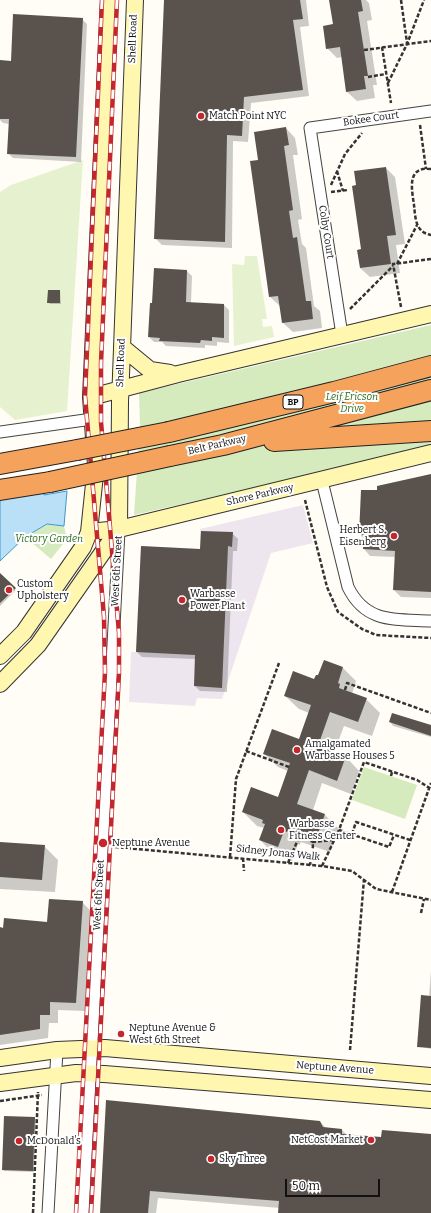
<!DOCTYPE html>
<html>
<head>
<meta charset="utf-8">
<style>
  body { margin:0 }
  #map { position:relative; width:431px; height:1213px; overflow:hidden; background:#fffdf5; font-family:Bitter,serif }
  canvas { display:block }
  .scale { position:absolute; left:285px; top:1179px; width:95px; height:18px; box-sizing:border-box; border:2px solid #111; border-top:0; padding-left:5px; font-size:12px; line-height:14px; white-space:nowrap; color:#111; -webkit-text-stroke:3px #fff; paint-order:stroke }
</style>
</head>
<body>
<div id="map">
<canvas width="431" height="1213"></canvas>
<div class="scale">50 m</div>
</div>
<script>
const g = document.querySelector('canvas').getContext('2d');
g.lineJoin = 'round';
function paint(path, color) { g.fillStyle = color; g.fill(path, 'evenodd'); }
function stroke(path, color, width, dash) { g.strokeStyle = color; g.lineWidth = width; g.lineCap = dash ? 'butt' : 'round'; g.setLineDash(dash || []); g.stroke(path); }
function drawText(font, color, halo, rows, align = 'center') {
  g.font = font + ' Bitter,serif'; g.lineWidth = 4; g.setLineDash([]); g.textBaseline = 'middle'; g.strokeStyle = halo; g.fillStyle = color; for (const [text, x, y, turn = 0] of rows) {
    g.save(); g.translate(x, y); g.rotate((+turn || 0) * Math.PI / 180); g.textAlign = isNaN(turn) ? turn : align; if (halo) g.strokeText(text, 0, 0); g.fillText(text, 0, 0); g.restore();
  }
}
const industrial = new Path2D(`
  M303,505L313,543L271,553L222,699L197,698L195,706L129,702L131,652H136L141,546L200,549V529Z`);
const green = new Path2D(`
  M431,325V447L134,515L140,426L139,393Z
  M48,524L64,526L67,539L51,559L25,537Z
  M364,767L417,785L405,819L352,800Z`);
const pitch = new Path2D(`
  M83,160L67,411L15,420L0,407V192L11,185Z
  M245,256H257L267,319H262L263,327L272,326L274,337L234,346L232,264L244,265Z`);
const water = new Path2D(`
  M44,488V495L67,491L64,526L47,524L25,537L0,561V496Z`);
const shadow = new Path2D(`
  M165,0H306L309,26L300,27L309,96L251,103L248,142L233,141L232,248L162,245L155,238Z
  M330,0H366L369,3L372,20L367,21L377,85H373L375,98L357,101L347,92L342,57L337,58L327,48L334,25Z
  M82,19L87,24L81,162L13,158L8,153L9,124L3,123L0,120V61L12,62Z
  M286,128L295,138L298,155H293L302,219L298,220L302,244L306,248L314,306L320,311L322,328L293,332L283,323L280,306L270,297L259,160Z
  M386,168L395,177L405,244L396,245L400,273L370,277L360,268L363,250L357,186Z
  M187,271L192,276L191,303L224,305L229,310V343L217,342V346L205,345V348L166,346L162,342H154L149,337Z
  M60,291L61,304H50L48,302Z
  M431,475V598L401,597L394,590L396,557L370,556L364,549V539L360,534L378,491Z
  M232,533L238,539L237,551H233L227,692L200,691L195,686L196,659L142,657L137,652L201,550Z
  M3,578L16,590L0,606V581Z
  M343,668L356,681L352,694L366,699L380,713L372,736L344,726L334,753L346,757L359,771L351,794L322,783L313,810L325,815L339,829L330,852L301,842L300,845L298,844L292,861L274,854L260,840L264,828L257,826L243,812L279,798L288,771L278,767L264,754L299,740L309,713L299,709L285,696Z
  M390,722L431,726V737L393,726Z
  M0,843L44,846L58,860L55,892L0,889Z
  M82,902L91,911L85,1011L58,1010V1023H49L48,1038L0,1045V928L48,923Z
  M431,970V1049L418,1046L429,997Z
  M107,1101L320,1122L326,1128L342,1130L347,1135L382,1138L431,1135V1213H279L280,1208L158,1198L156,1213H101Z
  M35,1118L36,1120L34,1172L4,1171L3,1170Z`);
const building = new Path2D(`
  M164,0H300L303,19L293,20L303,90L244,97L242,136L227,135L225,242L154,239Z
  M329,0H361L363,11L358,12L368,76H364L366,89L346,92L340,47L326,49L323,26L333,24Z
  M13,14L83,18L76,157L7,154L9,119H0V60L11,61Z
  M286,127L289,145L284,146L293,210L289,211L293,238L297,237L306,301H311L313,319L282,323L278,296L269,297L250,161L258,160L254,132Z
  M386,167L396,235L387,236L391,264L360,268L357,250L361,249L352,186L356,185L354,171Z
  M154,268L187,270L186,302L224,304V338L212,337V341L201,340L200,343L159,341L160,338L148,337L150,303H152Z
  M48,290H60V303H47Z
  M431,474V592L393,590L395,551L363,549L364,535H359L361,490H377V486Z
  M201,531L233,532L232,547L228,546L222,688L194,686L195,655L136,652L141,546L200,549Z
  M0,573L16,588L0,603Z
  M324,660L343,667L338,683L340,684L339,688L367,698L358,722L330,712L318,746L346,756L337,781L309,770L297,804L325,814L316,839L288,829L287,832L284,831L278,847L259,840L265,824L262,823L263,820L242,812L251,787L278,797L290,763L263,754L272,729L299,739L311,705L284,696L293,671L314,679L316,675H318Z
  M392,713L431,725V736L389,722Z
  M0,842L45,845L42,880L0,877Z
  M49,899L83,901L76,1003L50,1002V1015H40V1029L0,1035V927L3,928L4,918L47,922Z
  M421,995L431,996V1048L417,1047Z
  M106,1100L320,1121L323,1127L342,1129V1134L381,1137L382,1130L431,1134V1213H278L279,1201L150,1191L148,1213H100Z
  M4,1116L35,1117L33,1171L2,1170Z`);
const path = new Path2D(`
  M401,0L407,43
  M382,47L391,103
  M364,50L431,41
  M368,77L386,74
  M388,83L407,44L424,0
  M420,125L426,169
  M431,169C406,166 412,190 414,205C415,213 415,223 420,229C423,233 427,234 431,235
  M337,171L343,191
  M331,185L345,154L362,133
  M331,192L348,190
  M397,264L417,225
  M401,307L393,264L431,259
  M350,309L393,266
  M305,500L327,587L338,612L362,629L376,635L431,638
  M345,690L347,683L431,713
  M246,751L289,767
  M391,776L392,772
  M287,830L299,837
  M339,830L389,847L394,835
  M352,834L356,822L410,840
  M312,842L334,840
  M115,847L322,866L352,871L376,889L431,900
  M230,857L236,779L279,663
  M243,858L244,871
  M288,863L299,837L310,836L313,846L310,865
  M322,866L339,830L364,762L417,780L431,789
  M392,892L431,783
  M421,913L424,899
  M350,1050L364,879
  M0,1101L42,1095
  M33,1213L38,1092`);
const street = new Path2D(`
  M342,335L310,128L431,111
  M0,432L92,419
  M322,481L348,587C366,624 396,619 431,621
  M48,1213L57,1050
  M83,1213L119,531`);
const secondary = new Path2D(`
  M122,347L150,370L170,373
  M91,397L178,374L431,314
  M89,532L119,529L431,453
  M0,656L24,632L83,547L89,532L96,465L91,397L109,0
  M0,684L38,645L119,529L120,402L135,0
  M0,1058L57,1050L105,1048L431,1076
  M0,1083L76,1073L104,1074L431,1100`);
const highway = new Path2D(`
  M169,432L334,392L431,366
  M274,441L431,431
  M170,456L223,445L431,390
  M0,464L77,450
  M0,490L50,482`);
const rail = new Path2D(`
  M76,1213L105,672L104,617L85,396L102,0
  M91,1213L119,673V633L101,422V363L117,0`);
const highwayBridge = new Path2D(`
  M77,450L169,432
  M50,482L170,456`);
const markers = [
  [201,116,4,"#c4262e"],
  [394,536,4,"#c4262e"],
  [9,590,4,"#c4262e"],
  [182,600,4,"#c4262e"],
  [297,750,4,"#c4262e"],
  [281,830,4,"#c4262e"],
  [103,843,5,"#c4262e"],
  [121,1034,4,"#c4262e"],
  [371,1140,4,"#c4262e"],
  [19,1141,4,"#c4262e"],
  [211,1159,4,"#c4262e"]
];
const shields = [
  [293,402,20]
];
const shieldNames = [
  ["BP",293,402]
];
const streetNames = [
  ["Shell Road",133,39,-88],
  ["Bokee Court",371,119,-8],
  ["Colby Court",326,232,81],
  ["Shell Road",121,363,-88],
  ["Belt Parkway",217,445,-13],
  ["Shore Parkway",260,495,-13],
  ["West 6th Street",117,571,-87],
  ["Sidney Jonas Walk",278,853,6],
  ["West 6th Street",99,895,-87],
  ["Neptune Avenue",335,1068,4]
];
const poiNames = [
  ["Match Point NYC",209,116],
  ["Herbert S.",386,530,"right"],
  ["Eisenberg",386,542,"right"],
  ["Custom",17,584],
  ["Upholstery",17,596],
  ["Warbasse",190,594],
  ["Power Plant",190,606],
  ["Amalgamated",305,744],
  ["Warbasse Houses 5",305,756],
  ["Warbasse",289,824],
  ["Fitness Center",289,836],
  ["Neptune Avenue",112,843],
  ["Neptune Avenue &",129,1028],
  ["West 6th Street",129,1040],
  ["NetCost Market",363,1140,"right"],
  ["McDonald's",27,1141],
  ["Sky Three",219,1159]
];
const parkNames = [
  ["Leif Ericson",352,397],
  ["Drive",352,409],
  ["Victory Garden",49,539]
];
paint(industrial, '#eee6ef');
paint(green, '#d5ebbd');
paint(pitch, '#e6f2cf');
paint(water, '#b9e0f7');
stroke(water, '#3f96cf', 1);
paint(shadow, '#0003');
paint(building, '#5a524d');
stroke(street, '#444', 13);
stroke(secondary, '#333', 18);
stroke(highway, '#222', 22);
stroke(path, '#333', 2.5, [4, 2]);
stroke(street, '#fff', 11);
stroke(secondary, '#fff6b0', 16);
stroke(highway, '#f5a25d', 20);
stroke(rail, '#c4262e', 4.5);
stroke(rail, '#fff', 3, [9]);
stroke(highwayBridge, '#222', 22, []);
stroke(highwayBridge, '#f5a25d', 20);
for (const [x, y, r, color] of markers) { const dot = new Path2D(); dot.arc(x, y, r, 0, 2 * Math.PI); g.fillStyle = color; g.fill(dot); stroke(dot, '#fff', 1.5); }
for (const [x, y, w] of shields) { const box = new Path2D(); box.roundRect(x - w / 2, y - 7, w, 14, 3); g.fillStyle = '#fff'; g.fill(box); stroke(box, '#111', 1); }
drawText('bold 9px', '#111', null, shieldNames);
drawText('10px', '#111', '#fff', streetNames);
drawText('10px', '#111', '#fff', poiNames, 'left');
drawText('italic 10px', '#2f6b1f', '#fff', parkNames);
</script>
</body>
</html>
